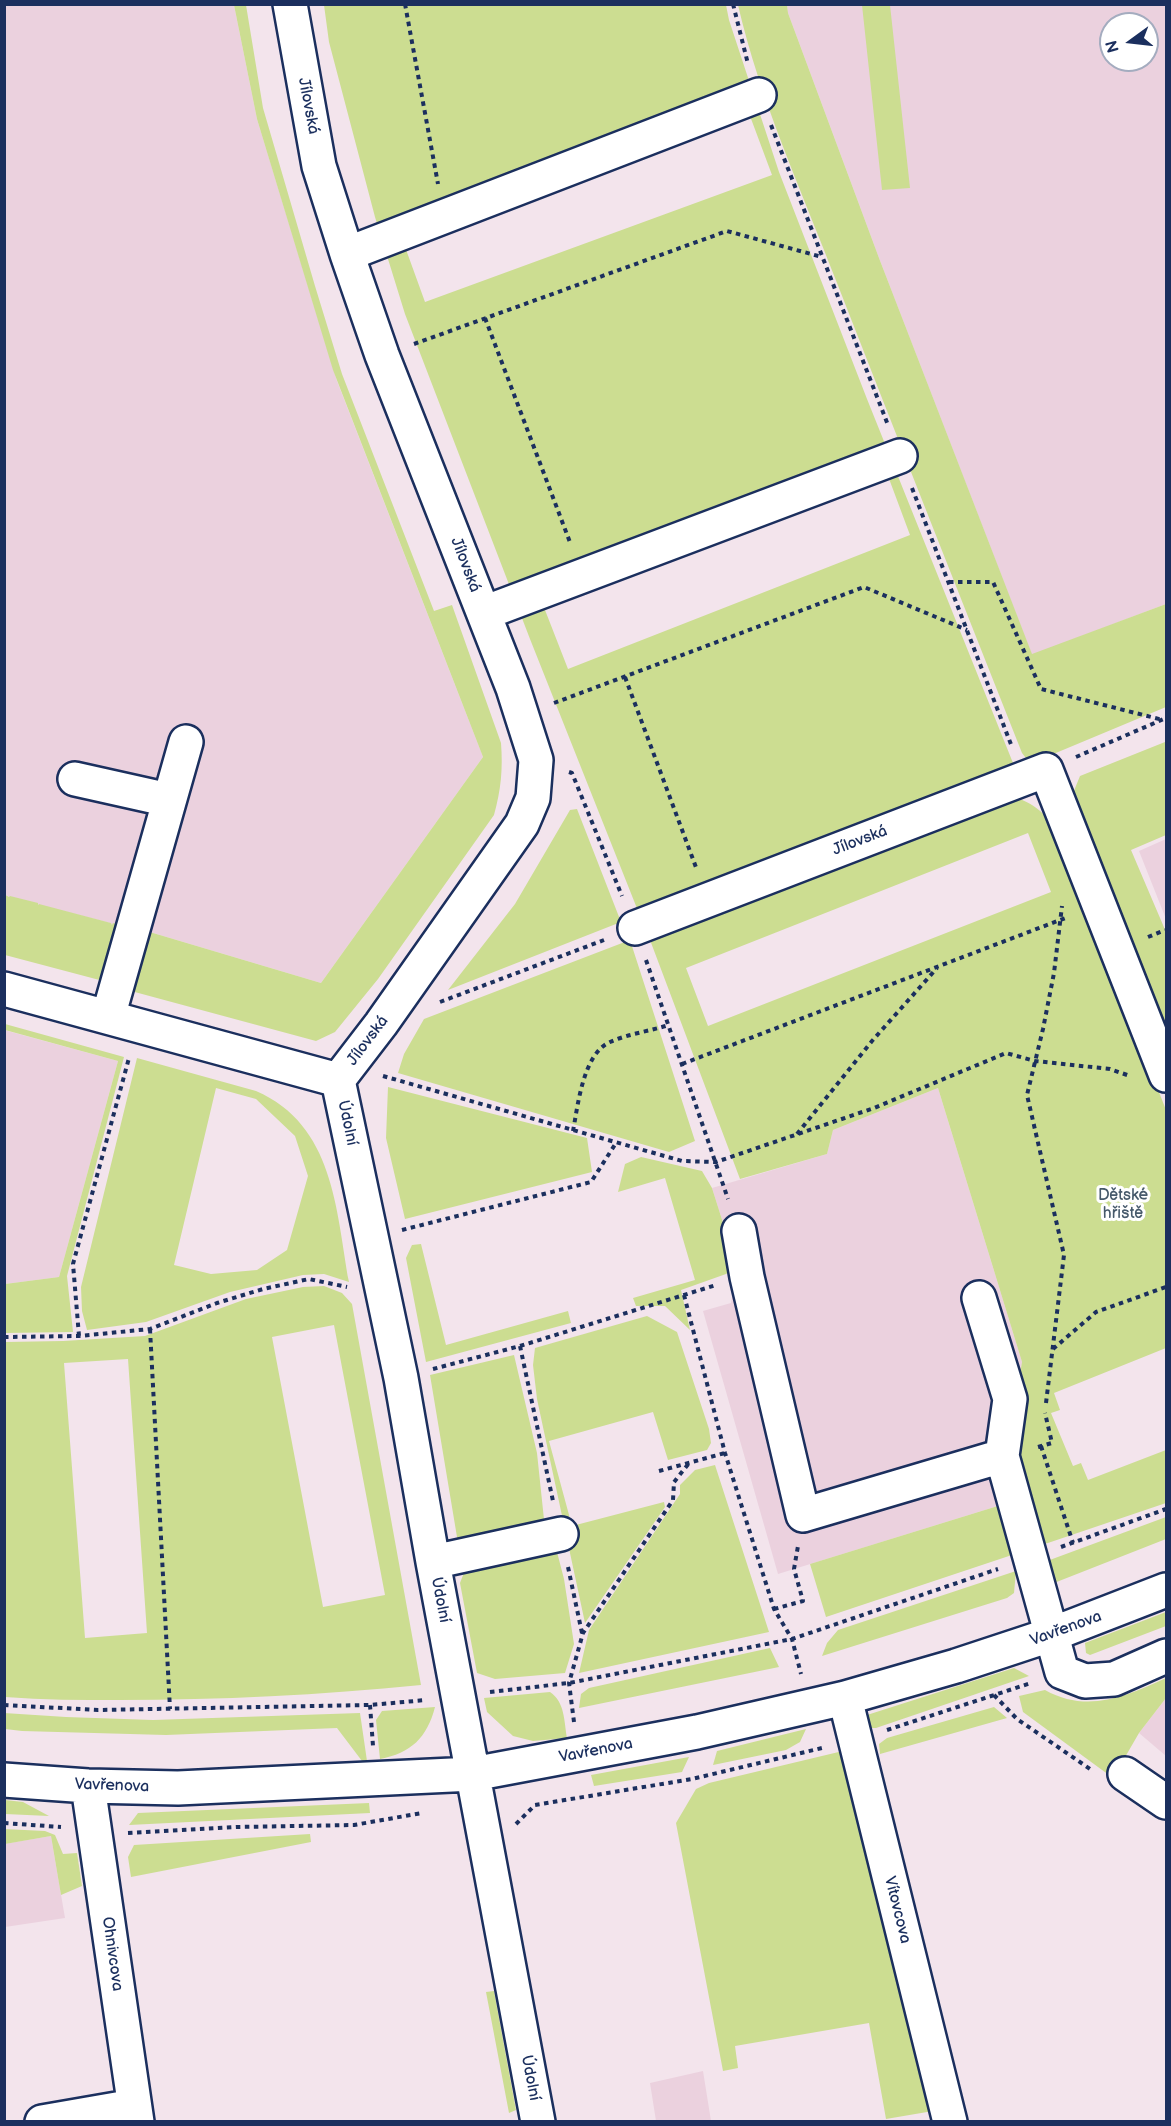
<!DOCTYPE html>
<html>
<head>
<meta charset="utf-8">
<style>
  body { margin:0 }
  #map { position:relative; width:1171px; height:2126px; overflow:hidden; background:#f3e4ec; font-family:"Balsamiq Sans",sans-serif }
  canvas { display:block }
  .frame { position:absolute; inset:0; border:6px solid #1b2f5e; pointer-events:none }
  .north { position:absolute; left:1099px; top:12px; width:60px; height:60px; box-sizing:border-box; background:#fff; border:2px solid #a4acbf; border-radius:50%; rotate:255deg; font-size:16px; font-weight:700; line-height:24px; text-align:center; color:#1b2f5e }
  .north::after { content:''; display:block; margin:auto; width:21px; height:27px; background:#1b2f5e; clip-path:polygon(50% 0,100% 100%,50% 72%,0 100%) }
</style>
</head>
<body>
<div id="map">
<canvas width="1171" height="2126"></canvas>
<div class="frame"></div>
<div class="north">N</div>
</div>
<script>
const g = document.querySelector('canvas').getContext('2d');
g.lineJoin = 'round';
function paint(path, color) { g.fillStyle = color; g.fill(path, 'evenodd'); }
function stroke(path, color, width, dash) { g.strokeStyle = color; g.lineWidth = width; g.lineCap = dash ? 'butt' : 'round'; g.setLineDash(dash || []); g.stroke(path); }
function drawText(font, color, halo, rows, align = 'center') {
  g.font = font + ' "Balsamiq Sans",sans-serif'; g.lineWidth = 6; g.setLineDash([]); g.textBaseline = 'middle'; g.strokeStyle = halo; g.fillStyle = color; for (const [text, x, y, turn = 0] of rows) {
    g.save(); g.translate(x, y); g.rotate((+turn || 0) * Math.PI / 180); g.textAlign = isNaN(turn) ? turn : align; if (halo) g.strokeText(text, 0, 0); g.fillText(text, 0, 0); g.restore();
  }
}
const built = new Path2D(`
  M4,5H234L257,119L337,381L483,757L321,983L143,930L113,923V925L110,923L9,897L5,894Z
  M787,5H1166V604L1032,655L879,258L788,13ZM1111,24H1147V60H1111Z
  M1166,839V919L1139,851Z
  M4,1030L118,1061L59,1277L5,1284Z
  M938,1088L1022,1362L1001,1505L778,1574L703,1311L731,1303L737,1267L712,1188L827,1154L833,1130Z
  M1166,1698V1756L1139,1733Z
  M51,1836L65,1918L5,1927L4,1844Z
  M703,2071L711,2121H656L650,2083Z`);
const green = new Path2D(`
  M234,5H246L263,108L315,286L342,374L434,611L452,605L501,743C503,769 501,790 494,815L378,979L335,1032L316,1041L131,991L143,930L321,983L483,757L333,370L257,119Z
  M324,5H726L729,20L779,172L867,399L1015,768L640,916L530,639L405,314L375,217L329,42ZM750,116L772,175L425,302L404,244ZM888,476L910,535L568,669L545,610L602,586L603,587Z
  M738,5H787L788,13L879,258L1032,654L1166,604V707L1039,760L1029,762L1022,753C960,596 898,440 837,283C802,192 760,100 738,5Z
  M862,5H890L910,188L882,190Z
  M1165,742L1166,835L1131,850L1166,932V1049L1069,803L1080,776Z
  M1006,793C1040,807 1044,810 1061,842L1166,1110V1348L1054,1393L1060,1410L1051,1413L1073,1466L1081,1463L1088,1480L1166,1450V1503L1042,1545L1010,1432L1022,1362L938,1088L833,1130L827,1154L740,1179L647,932ZM1028,833L1051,892L708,1026L686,968Z
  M577,809L621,922L448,990L515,904L570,810Z
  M4,894L9,897L10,896L38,903V905L39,904L111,923L112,925L113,923L121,925L107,982L5,955Z
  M630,940L695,1141L669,1152L398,1073L404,1054L424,1019Z
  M5,1024L124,1057L67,1276L73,1332L5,1333V1284L59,1277L118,1061L5,1030Z
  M137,1058L256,1091C334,1125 336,1209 349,1282L324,1274L303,1275L230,1292L146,1322L87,1330L82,1311L81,1287ZM216,1088L256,1099L295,1136L308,1176L287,1250L257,1270L211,1274L174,1265Z
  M388,1087L587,1138L592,1172L405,1219L386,1138Z
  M641,1157L702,1171L712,1188L737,1267L726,1274L681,1290L690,1330L665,1306H636L633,1298L695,1280L665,1178L618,1192L625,1164Z
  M421,1244L446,1345L568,1311L571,1323L426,1362L406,1258L412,1245Z
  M324,1286L342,1293L352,1304L421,1685C321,1695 220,1700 119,1700C81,1700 43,1700 5,1697V1342L63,1341L145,1336L246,1299L303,1287ZM334,1325L385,1595L323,1607L272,1337ZM128,1359L147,1633L85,1638L64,1363Z
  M647,1316L677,1332L709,1429L711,1443L707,1450L668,1460L653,1412L549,1441L572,1526L664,1502L665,1507L585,1623L537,1399L533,1365L535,1348Z
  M514,1355L537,1453L545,1529L458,1543L430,1375Z
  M715,1465L769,1632L579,1673L589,1630L680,1494V1485L695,1470Z
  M1001,1505L1009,1531L1012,1555L826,1617L810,1564Z
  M1166,1517V1539L1054,1583L1047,1561Z
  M538,1545L557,1552L564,1579L574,1644L565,1673L495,1679L477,1673L460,1583L468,1562Z
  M1016,1571L1014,1593L1007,1598L822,1656L827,1643L838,1630Z
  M1166,1612V1626L1090,1655L1086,1653L1085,1643Z
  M770,1648L779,1667L579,1708L581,1694L589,1688Z
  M1014,1668L1029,1676L876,1728H870L864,1721L867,1715Z
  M1166,1678V1698L1139,1733L1113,1778L1023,1712L1019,1696L1045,1690C1088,1714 1126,1696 1166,1678Z
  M550,1692C565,1702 564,1721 567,1738L533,1741L513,1736L487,1712L484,1698Z
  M435,1707C427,1738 411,1753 380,1759L376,1720L382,1711Z
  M994,1707L1007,1718L880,1754L879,1744L887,1738Z
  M4,1713L66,1717L153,1720L360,1713L367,1761H362L337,1728L166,1735L22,1731L5,1729Z
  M806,1729L800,1742L786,1750L713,1765L717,1751Z
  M847,1750L933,2111L886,2119L869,2023L735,2046L738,2068L723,2071L676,1823L696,1789L709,1783Z
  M689,1757L682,1772L594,1786L591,1775Z
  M5,1800L23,1802L49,1816L5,1814Z
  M369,1803L370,1813L129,1825L138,1813Z
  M4,1829L45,1831L55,1835L63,1854L77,1853L82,1886L61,1895L51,1836L5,1844Z
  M310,1834L311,1842L131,1877L128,1857L134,1845Z
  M494,1991L516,2110L509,2113L486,1992Z`);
const path = new Path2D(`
  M405,4L438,184
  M733,4L748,64
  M771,125L888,425
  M485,318L571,545
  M414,344L727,231L822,257
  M912,488L1012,747
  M949,582H993L1041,689L1163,720
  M625,677L697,870
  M554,703L864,587L967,630
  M1076,757L1166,718
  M569,772L572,773L622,896
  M1148,937L1165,930
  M646,960L728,1199
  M440,1002L604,940
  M682,1064L1068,917
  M383,1076L682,1161L716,1162L874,1108L1006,1053L1035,1061L1110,1069L1130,1076
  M573,1131C578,1105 583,1054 610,1042C628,1034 650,1031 669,1025
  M797,1134L872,1041L937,968
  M402,1230L591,1182L616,1143
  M684,1295L725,1453L774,1609L792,1639L801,1674
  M150,1329L170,1709
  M79,1336L73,1264L129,1058
  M4,1337L79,1336L150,1329L217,1303L263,1289L309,1279L347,1287
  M520,1346L553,1501
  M1053,1349L1096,1312L1166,1287
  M433,1369L520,1346L716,1285
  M1046,1403L1064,1255L1027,1095L1043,1029L1054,973L1062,906
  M1041,1446L1073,1543
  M1038,1447L1052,1443L1045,1413
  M659,1471L725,1453
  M1061,1547L1166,1509
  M568,1567L582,1633
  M774,1609L803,1601L794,1569L798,1546
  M490,1692L569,1683L792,1639L998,1569
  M994,1695L1017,1719L1093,1771
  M4,1705L98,1710L370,1705L426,1700
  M370,1705L373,1746
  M574,1722L569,1683L583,1633L673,1500L674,1482L690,1462
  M887,1730L1031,1683
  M4,1823L61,1827
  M516,1824L535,1805L692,1779L822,1748
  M128,1833L237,1827L354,1825L422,1813`);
const minor = new Path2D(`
  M290,4L319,166L347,254L382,355L513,688L536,760L533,798L522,824L381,1024L338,1080
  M347,254L759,95
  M484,613L900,456
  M75,779L169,800
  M635,928L1046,770L1166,1075
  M4,989L338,1080
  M108,1017L186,742
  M338,1080L401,1378L433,1562L538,2122
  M739,1231L747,1277L803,1515L1002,1456
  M979,1298L1010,1399L1002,1456L1062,1672L1085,1681L1114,1679L1166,1656
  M433,1562L561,1534
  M845,1698L950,2122
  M1125,1774L1166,1802
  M4,1780L88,1786L178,1788L473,1774L697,1732L845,1698L956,1666L1050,1635L1166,1590
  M88,1786L137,2122
  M42,2122L134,2106`);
const streetNames = [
  ["Jílovská",308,106,79],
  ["Jílovská",465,565,69],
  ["Jílovská",860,841,-21],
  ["Jílovská",368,1041,-53],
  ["Údolní",347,1123,78],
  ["Údolní",440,1600,79],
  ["Vavřenova",1066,1629,-20],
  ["Vavřenova",596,1751,-11],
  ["Vavřenova",112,1786,2],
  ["Vítovcova",897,1910,76],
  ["Ohnivcova",112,1954,82],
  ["Údolní",530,2078,79]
];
const parkNames = [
  ["Dětské",1123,1196],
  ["hřiště",1123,1214]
];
paint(built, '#ebd1de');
paint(green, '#ccdd91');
stroke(minor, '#1b2f5e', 38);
stroke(path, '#1b2f5e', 4, [4.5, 4.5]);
stroke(minor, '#fff', 33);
drawText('16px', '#1b2f5e', '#fff', streetNames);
drawText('16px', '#475a6b', '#fff', parkNames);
</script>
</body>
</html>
